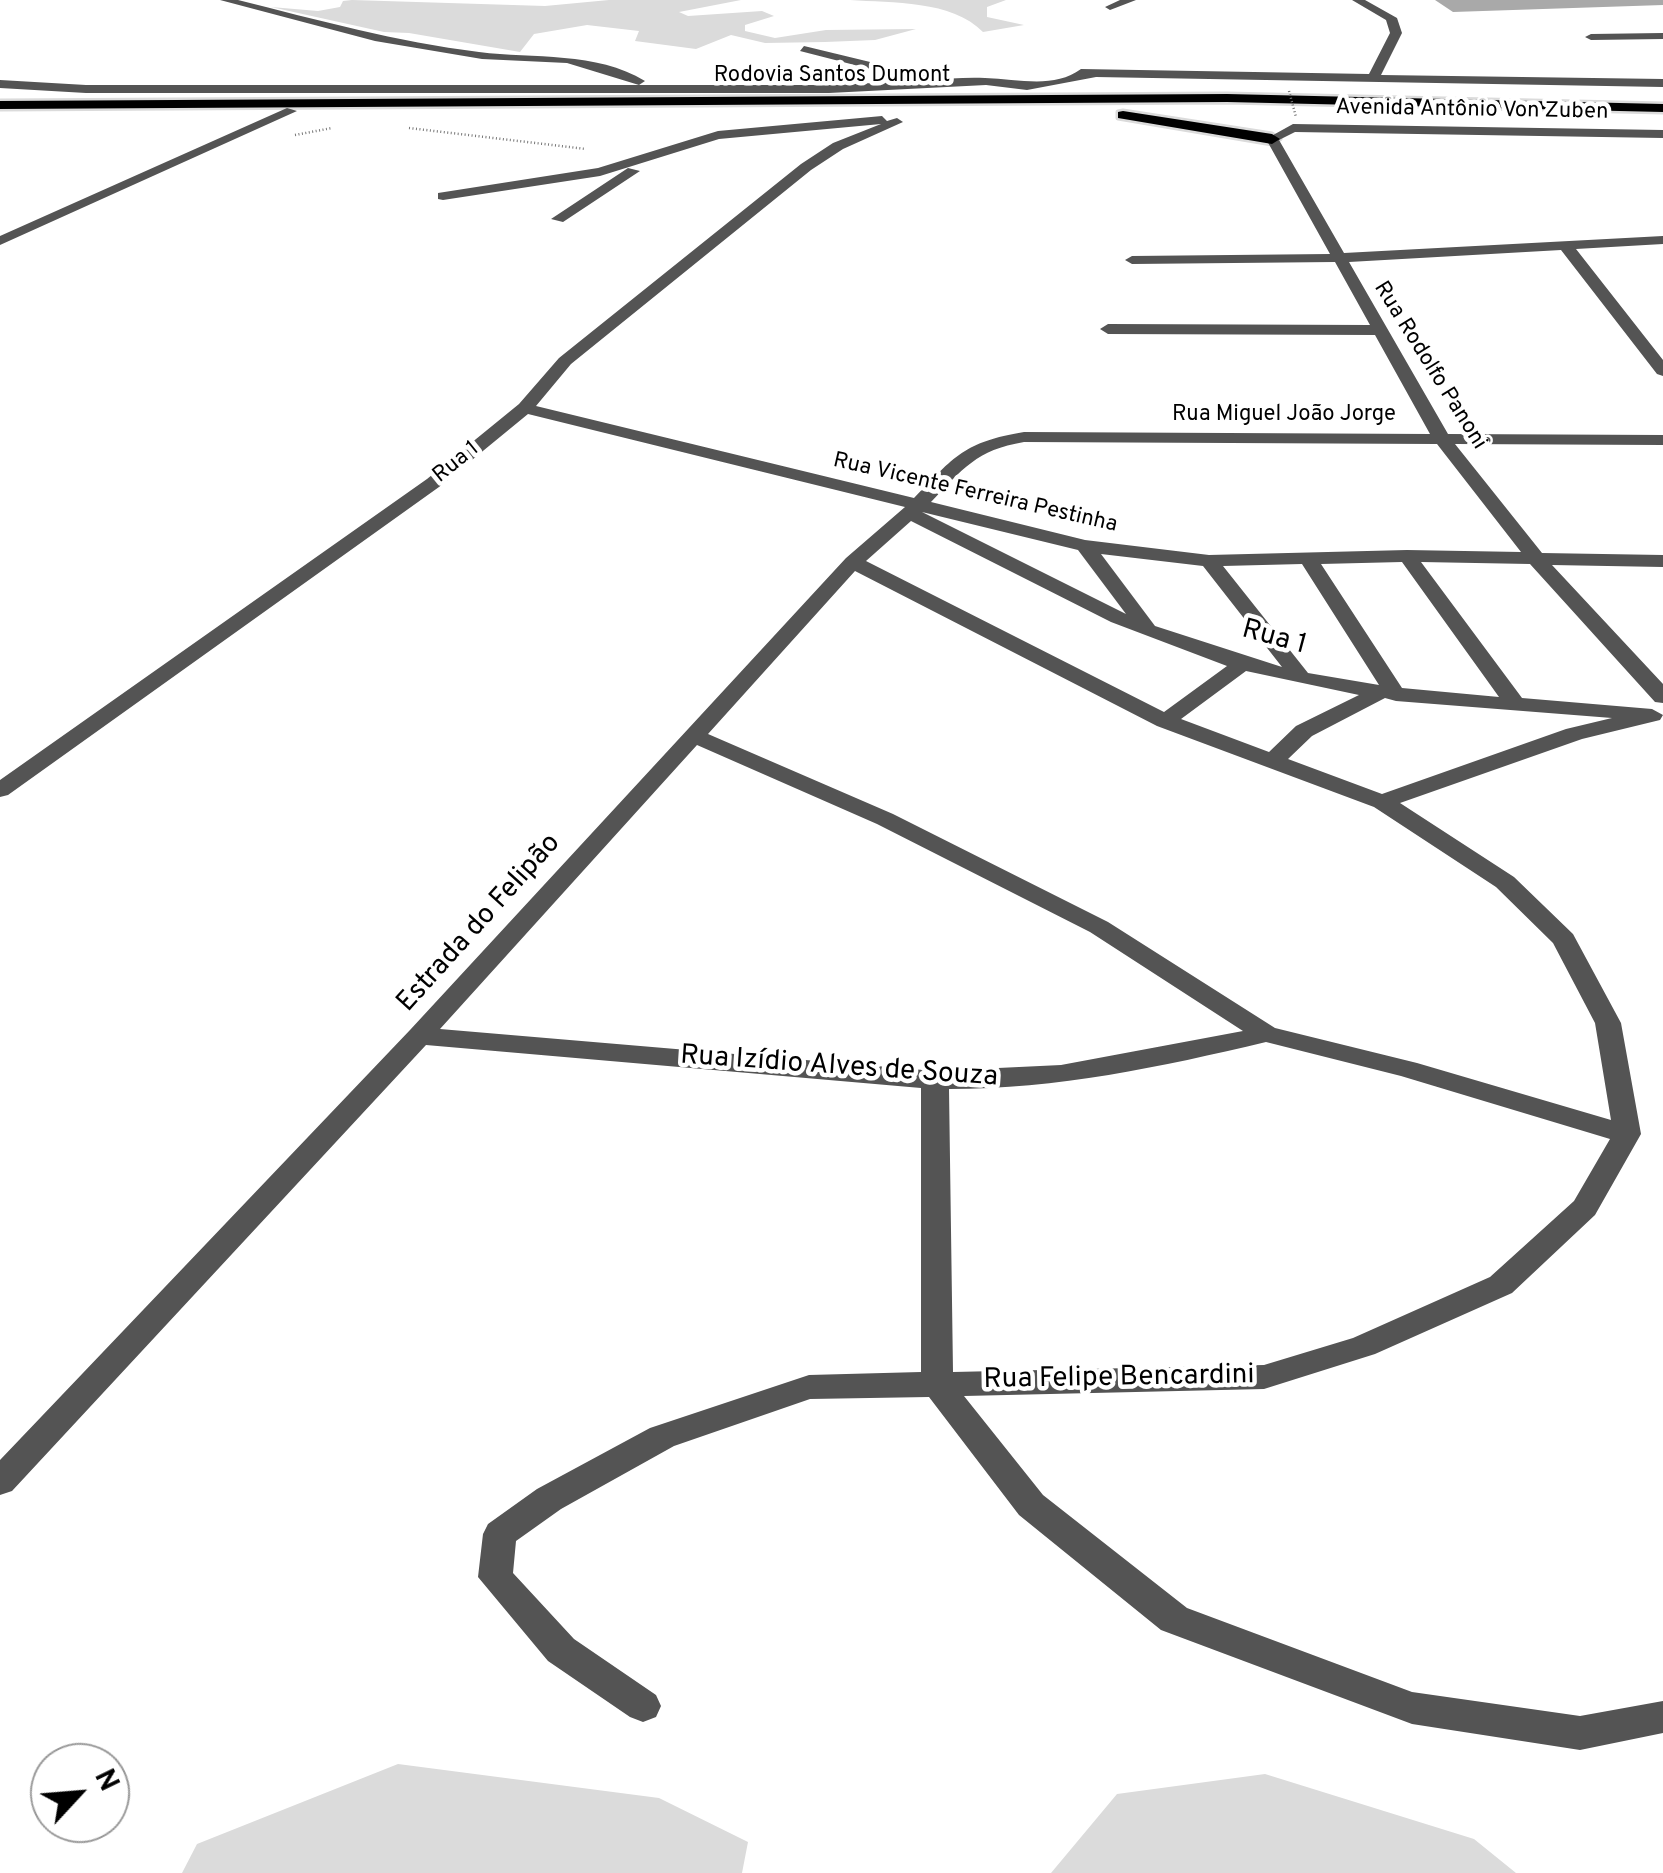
<!DOCTYPE html>
<html>
<head>
<meta charset="utf-8">
<style>
  body { margin:0 }
  #map { position:relative; width:1663px; height:1873px; overflow:hidden; background:#fff; font-family:Overpass,sans-serif }
  canvas { display:block }
  .north { position:absolute; left:30px; top:1743px; width:100px; height:100px; box-sizing:border-box; background:#fff; border:2px solid #999; border-radius:50%; rotate:64deg; font-size:28px; font-weight:700; line-height:40px; text-align:center; color:#000 }
  .north::after { content:''; display:block; margin:auto; width:35px; height:45px; background:#000; clip-path:polygon(50% 0,100% 100%,50% 72%,0 100%) }
</style>
</head>
<body>
<div id="map">
<canvas width="1663" height="1873"></canvas>
<div class="north">N</div>
</div>
<script>
const g = document.querySelector('canvas').getContext('2d');
g.lineJoin = 'round';
function paint(path, color) { g.fillStyle = color; g.fill(path, 'evenodd'); }
function stroke(path, color, width, dash) { g.strokeStyle = color; g.lineWidth = width; g.lineCap = dash ? 'butt' : 'round'; g.setLineDash(dash || []); g.stroke(path); }
function drawText(font, color, halo, rows, align = 'center') {
  g.font = font + ' Overpass,sans-serif'; g.lineWidth = 9; g.setLineDash([]); g.textBaseline = 'middle'; g.strokeStyle = halo; g.fillStyle = color; for (const [text, x, y, turn = 0] of rows) {
    g.save(); g.translate(x, y); g.rotate((+turn || 0) * Math.PI / 180); g.textAlign = isNaN(turn) ? turn : align; if (halo) g.strokeText(text, 0, 0); g.fillText(text, 0, 0); g.restore();
  }
}
const green = new Path2D(`
  M352,0L545,6L609,0H741L679,12L688,16L762,11L774,16L745,25V31L775,38L826,30L916,29L875,40L825,42L765,43L731,35L696,49L635,41L639,31L587,25L534,34L520,52L409,33L384,32L271,7L318,11L340,7L343,1Z
  M850,0H1006L987,7V17L1024,25L983,32C952,0 892,3 850,0Z
  M398,1764L659,1798L748,1842L742,1873H182L197,1844Z
  M1265,1774L1474,1839L1516,1873H1051L1117,1794Z`);
const path = new Path2D(`
  M409,128L586,149
  M295,135L332,128`);
const minor = new Path2D(`
  M220,0H238C318,20 397,42 479,52C534,59 596,51 645,81L639,85L567,63L482,59L375,41Z
  M1120,0H1136L1110,10L1105,7Z
  M1352,0H1365L1397,18L1402,33L1381,75L1663,79V87L1096,77L1027,90L986,85L829,93H86L0,88V80L86,85H829L917,81L800,51L804,46L928,76L929,80C947,79 966,77 985,78C1019,79 1054,89 1081,69L1369,74L1390,33L1386,20Z
  M1663,33V39L1591,40L1585,37L1591,34Z
  M287,108L297,111L0,245V236Z
  M882,116L887,121L897,118L903,122L843,149L811,170L571,364L536,406L914,498C955,456 964,442 1024,432L1430,434L1375,335L1108,334L1100,329L1108,324L1370,325L1335,262L1132,264L1125,260L1132,256L1330,254L1266,139L1293,124L1663,130V138L1295,132L1279,140L1344,253L1663,236V244L1576,249L1663,360V376L1657,374L1561,250L1349,262L1448,434L1663,435V445L1455,444L1542,553L1663,555V567L1552,565L1663,684V703L1655,702L1530,564L1421,562L1522,698L1652,709L1663,715L1660,720L1582,739L1400,803L1514,877L1573,934L1621,1023L1641,1134L1595,1215L1512,1293L1375,1354L1264,1389L964,1396L1043,1495L1187,1608L1412,1692L1580,1716L1663,1701V1733L1580,1750L1412,1724L1161,1630L1019,1515L929,1397L810,1399L674,1446L561,1509L516,1541L513,1573L574,1639L656,1695L661,1706L656,1717L643,1722L630,1717L548,1661L478,1577L483,1534L488,1524L537,1489L650,1428L809,1375L921,1372V1088L426,1045L12,1491L0,1495V1460L410,1030L846,558L905,507L528,414L439,487L8,795L0,797V780L427,479L519,404L559,358L801,164L833,143L881,124L719,139L600,176L443,200L438,199V193L598,168L718,131ZM1024,442L1437,444L1521,552L1407,550L1209,555L1085,540L931,502C963,469 976,450 1024,442ZM922,512L1078,550L1126,614ZM911,521L1111,622L1227,666L1164,712L866,561ZM1101,554L1203,566L1282,667L1155,626ZM1402,562L1499,697L1402,688L1321,564ZM1302,564L1379,685L1308,673L1223,566ZM855,571L1157,726L1374,807L1496,887L1553,943L1595,1023L1611,1120L1417,1063L1275,1028L1108,922L893,814L708,734ZM1246,671L1359,695L1296,726L1269,752L1181,719ZM1385,698L1396,701L1612,718L1566,729L1382,794L1288,759L1312,736ZM697,745L877,824L1090,932L1243,1031L1061,1065L935,1071L440,1029ZM1266,1042L1401,1076L1610,1139L1574,1201L1490,1277L1353,1338L1264,1365L953,1372L949,1089C1057,1089 1161,1067 1266,1042Z
  M628,168L640,171L563,222L551,219Z`);
const highway = new Path2D(`
  M1227,94L1663,104V112L1227,102L0,109V101Z
  M1123,111L1272,134L1280,139L1272,144L1118,118V112Z`);
const pathBridge = new Path2D(`
  M1289,91L1296,117`);
const wall = new Path2D(`
  M1435,0H1663V5L1453,12Z`);
const farStreetnames = [
  ["Rodovia Santos Dumont",832,77],
  ["Avenida Antônio Von Zuben",1472,111,1],
  ["Rua Rodolfo Panoni",1429,366,58],
  ["Rua Miguel João Jorge",1284,416],
  ["Rua 1",457,463,-39],
  ["Rua Vicente Ferreira Pestinha",975,494,13]
];
const streetNames = [
  ["Rua 1",1274,639,15],
  ["Estrada do Felipão",480,924,-48],
  ["Rua Izídio Alves de Souza",839,1068,4],
  ["Rua Felipe Bencardini",1119,1379,-1]
];
paint(green, '#dbdbdb');
stroke(highway, '#dbdbdb', 5);
stroke(path, '#767676', 2.5, [1, 2.5]);
paint(minor, '#545454');
paint(highway, '#000');
stroke(pathBridge, '#767676', 2.5, [1, 2.5]);
paint(wall, '#a9a9a9');
drawText('22px', '#000', '#fff', farStreetnames);
drawText('28px', '#000', '#fff', streetNames);
</script>
</body>
</html>
